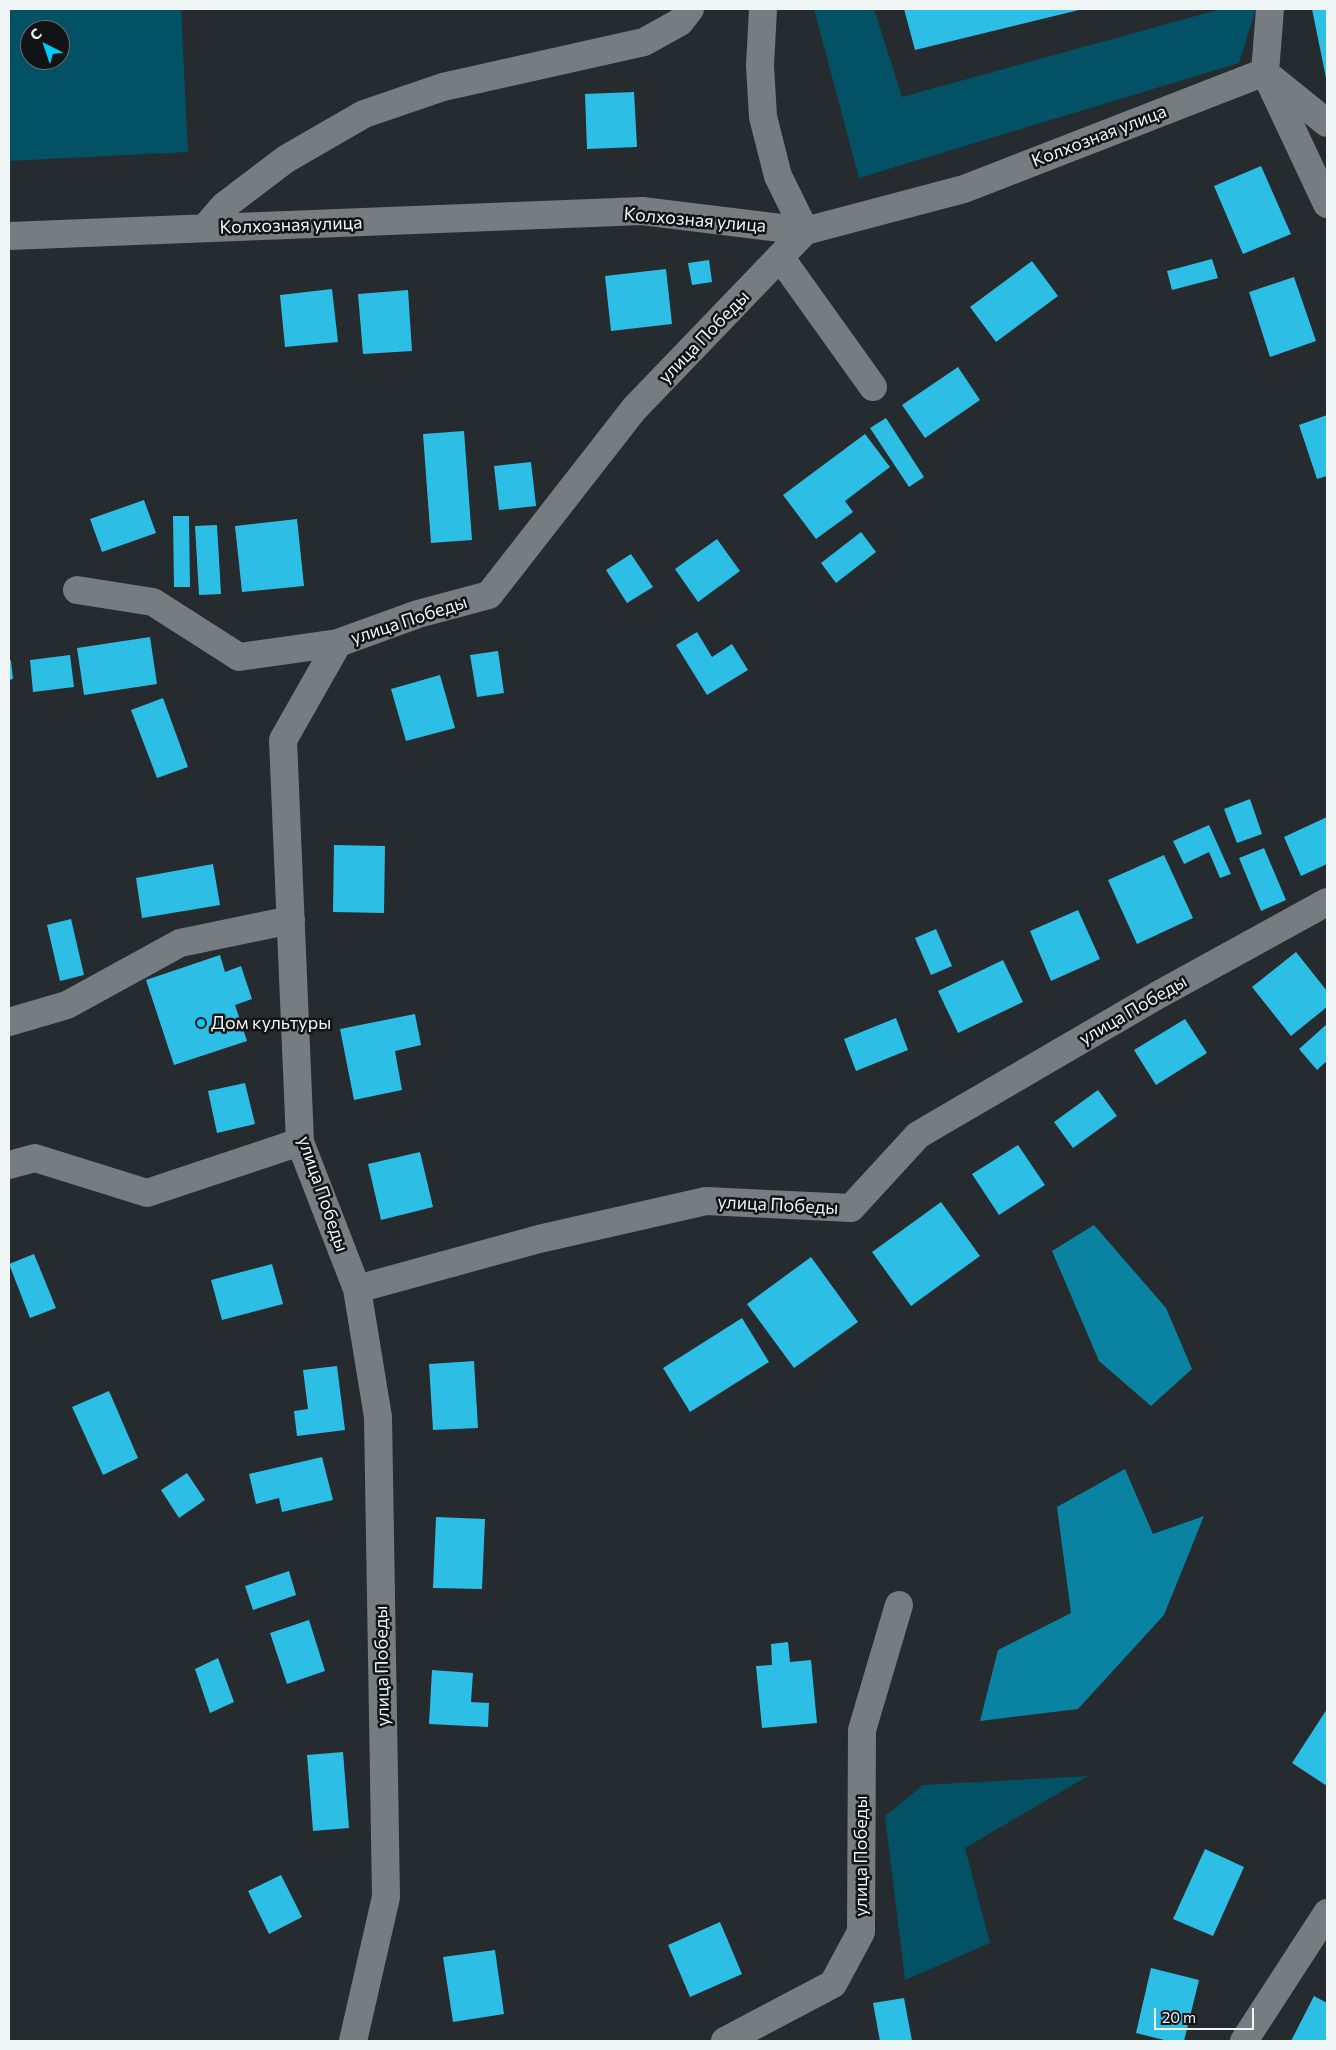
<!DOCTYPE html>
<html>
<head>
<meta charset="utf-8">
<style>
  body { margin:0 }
  #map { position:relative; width:1336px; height:2050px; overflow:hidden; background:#252b2e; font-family:Commissioner,sans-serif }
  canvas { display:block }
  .frame { position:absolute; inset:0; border:10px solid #f0f5f6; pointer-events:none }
  .north { position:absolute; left:20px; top:20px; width:50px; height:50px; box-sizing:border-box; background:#111314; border:1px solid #6a6d6e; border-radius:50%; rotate:319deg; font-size:14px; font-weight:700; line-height:20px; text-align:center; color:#f0f5f6 }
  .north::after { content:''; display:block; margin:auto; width:18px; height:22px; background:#00cbf9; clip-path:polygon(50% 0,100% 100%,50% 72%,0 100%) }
  .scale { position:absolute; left:1154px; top:2008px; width:100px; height:22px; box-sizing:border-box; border:2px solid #f0f5f6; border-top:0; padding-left:6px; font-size:15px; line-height:18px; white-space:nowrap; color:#f0f5f6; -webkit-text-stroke:4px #111314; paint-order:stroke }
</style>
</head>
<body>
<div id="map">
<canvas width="1336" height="2050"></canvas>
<div class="frame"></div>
<div class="north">С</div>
<div class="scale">20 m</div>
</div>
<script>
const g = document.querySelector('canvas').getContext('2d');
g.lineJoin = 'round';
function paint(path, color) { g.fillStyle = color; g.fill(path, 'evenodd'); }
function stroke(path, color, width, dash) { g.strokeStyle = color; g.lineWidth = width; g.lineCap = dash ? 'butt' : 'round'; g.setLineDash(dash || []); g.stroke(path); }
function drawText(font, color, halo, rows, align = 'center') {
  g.font = font + ' Commissioner,sans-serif'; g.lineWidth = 5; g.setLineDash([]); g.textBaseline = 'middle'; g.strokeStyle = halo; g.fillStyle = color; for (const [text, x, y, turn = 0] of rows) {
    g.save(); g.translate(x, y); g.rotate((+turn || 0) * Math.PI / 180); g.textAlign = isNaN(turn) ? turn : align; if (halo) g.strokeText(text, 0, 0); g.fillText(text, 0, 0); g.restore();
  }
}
const green = new Path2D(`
  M9,9H181L188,152L9,161ZM30,30H60V60H30Z
  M814,9H874L902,97L1221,9H1256L1239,63L859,178Z
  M1088,1776L965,1848L990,1943L905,1980L885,1816L923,1785Z`);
const water = new Path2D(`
  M1094,1225L1166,1308L1192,1369L1151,1406L1099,1361L1052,1251Z
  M1125,1469L1153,1534L1204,1516L1164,1615L1078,1709L980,1721L998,1650L1071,1613L1057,1507Z`);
const building = new Path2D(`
  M904,9H1083L915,50Z
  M1312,9H1327V78H1326Z
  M634,92L637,147L587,149L585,94Z
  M1261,166L1291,234L1243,254L1214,186Z
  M1212,259L1218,278L1172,290L1167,271Z
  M709,260L712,282L692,285L688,263Z
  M1032,261L1058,296L996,342L970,307Z
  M666,269L672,324L611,331L605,276Z
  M1294,277L1316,341L1270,357L1249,292Z
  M332,289L338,342L285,347L280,295Z
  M408,290L412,351L363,354L358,294Z
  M958,367L980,400L925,438L902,405Z
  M1327,415V476L1317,479L1299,425Z
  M886,418L924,477L909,487L870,428Z
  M464,431L472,540L431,543L423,434Z
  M865,434L890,467L845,501L853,512L816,539L783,495Z
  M531,462L536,506L499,510L494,466Z
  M144,500L156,533L102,552L90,519Z
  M173,516H189L190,587H174Z
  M297,519L304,586L242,592L235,526Z
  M217,525L221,594L199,595L195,526Z
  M861,532L876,552L836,583L821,563Z
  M717,539L740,571L698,602L675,569Z
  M631,554L653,587L627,603L606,570Z
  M697,632L712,657L732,644L748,670L707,695L676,645Z
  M150,637L157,684L84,695L77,648Z
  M498,651L504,693L477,697L470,655Z
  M70,655L74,687L33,692L30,660Z
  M11,660L13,679L9,680V661Z
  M440,675L455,728L406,741L391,689Z
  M163,698L188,767L157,778L131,710Z
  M1250,799L1262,834L1237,843L1224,809Z
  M1327,817V864L1301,876L1284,837Z
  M1209,825L1231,874L1220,878L1209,852L1184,864L1173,841Z
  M334,845L385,846L384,913L333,912Z
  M1264,848L1286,900L1261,911L1239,858Z
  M1164,855L1193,918L1137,944L1108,880Z
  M213,864L220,905L142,918L136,878Z
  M1078,910L1100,959L1051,981L1030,931Z
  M71,919L84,975L60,981L47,925Z
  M936,929L952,966L931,975L915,938Z
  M1296,952L1327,991V1007L1291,1036L1252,987Z
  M220,955L225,972L241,966L252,999L235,1005L247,1041L174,1065L146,980Z
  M1003,960L1023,1002L958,1033L938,991Z
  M415,1014L421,1045L395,1051L402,1090L354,1100L340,1029Z
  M896,1018L908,1050L856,1071L844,1039Z
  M1185,1019L1207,1053L1156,1085L1134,1050Z
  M1327,1024V1061L1317,1070L1299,1049Z
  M245,1083L255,1124L217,1133L208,1091Z
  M1098,1090L1117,1116L1073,1148L1054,1122Z
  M1018,1145L1045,1185L999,1215L972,1174Z
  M420,1152L433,1207L381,1220L368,1164Z
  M941,1202L980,1256L911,1306L872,1252Z
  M34,1254L56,1308L30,1318L9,1264Z
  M811,1257L858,1322L794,1368L747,1304Z
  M272,1264L283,1304L222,1320L211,1280Z
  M742,1318L769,1362L690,1412L663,1368Z
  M474,1361L478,1428L433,1430L429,1364Z
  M337,1366L345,1430L297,1436L294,1411L308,1409L303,1370Z
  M109,1391L138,1458L103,1475L72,1407Z
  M322,1457L333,1500L282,1512L279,1498L256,1504L249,1474Z
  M187,1473L205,1500L179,1518L161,1490Z
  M436,1517L485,1519L482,1589L433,1588Z
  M289,1571L296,1595L253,1610L245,1586Z
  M309,1620L325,1671L287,1684L270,1633Z
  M788,1642L790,1662L811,1660L817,1723L762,1728L756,1666L772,1665L771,1644Z
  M218,1658L234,1702L210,1713L195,1669Z
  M432,1670L473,1673L471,1702L489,1703L488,1727L429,1724Z
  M1327,1709V1786L1292,1763Z
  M343,1752L349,1828L313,1831L307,1755Z
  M1205,1849L1244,1867L1213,1936L1173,1919Z
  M281,1875L302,1917L269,1934L248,1891Z
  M720,1922L742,1974L690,1997L668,1945Z
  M495,1950L504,2014L453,2022L443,1957Z
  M1151,1968L1199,1980L1184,2041H1168L1136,2033Z
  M1314,1996L1327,2003V2041H1291Z
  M904,1998L912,2041H880L873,2003Z`);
const minor = new Path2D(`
  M1270,9L1265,72L1327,204
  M1270,77L1327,123
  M205,228L224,206L286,159L364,114L443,87L644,42L680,22L690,9
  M9,236L642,211L805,231L964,189L1265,72
  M780,257L873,387
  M77,590L153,602L239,657L338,643
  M9,1022L67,1005L180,943L291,920
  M9,1165L35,1158L147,1193L300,1142
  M357,1289L539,1239L706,1201L851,1208L918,1135L1158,995L1327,902
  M353,2041L386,1897L378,1417L357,1289L300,1142L283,740L338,643L418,614L489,595L634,409L805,231L778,176L763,117L760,66L763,9
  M725,2041L833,1984L861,1932L862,1730L899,1605
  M1244,2041L1327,1913`);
const markers = [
  [201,1023,5,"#00cbf9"]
];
const streetNames = [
  ["Колхозная улица",1099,136,-21],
  ["Колхозная улица",695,220,5],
  ["Колхозная улица",291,225,-2],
  ["улица Победы",704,337,-46],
  ["улица Победы",409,620,-18],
  ["улица Победы",1133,1010,-30],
  ["улица Победы",323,1194,71],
  ["улица Победы",778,1205,3],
  ["улица Победы",382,1666,-91],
  ["улица Победы",861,1856,-90]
];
const poiNames = [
  ["Дом культуры",211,1023]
];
paint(green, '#035165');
paint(water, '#0983a1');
paint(building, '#2dbee6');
stroke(minor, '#767d80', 28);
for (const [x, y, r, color] of markers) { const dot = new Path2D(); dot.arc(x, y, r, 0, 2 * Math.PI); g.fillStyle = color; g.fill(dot); stroke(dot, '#111314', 2); }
drawText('18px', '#f0f5f6', '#111314', streetNames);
drawText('18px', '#f0f5f6', '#111314', poiNames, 'left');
</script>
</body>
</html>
